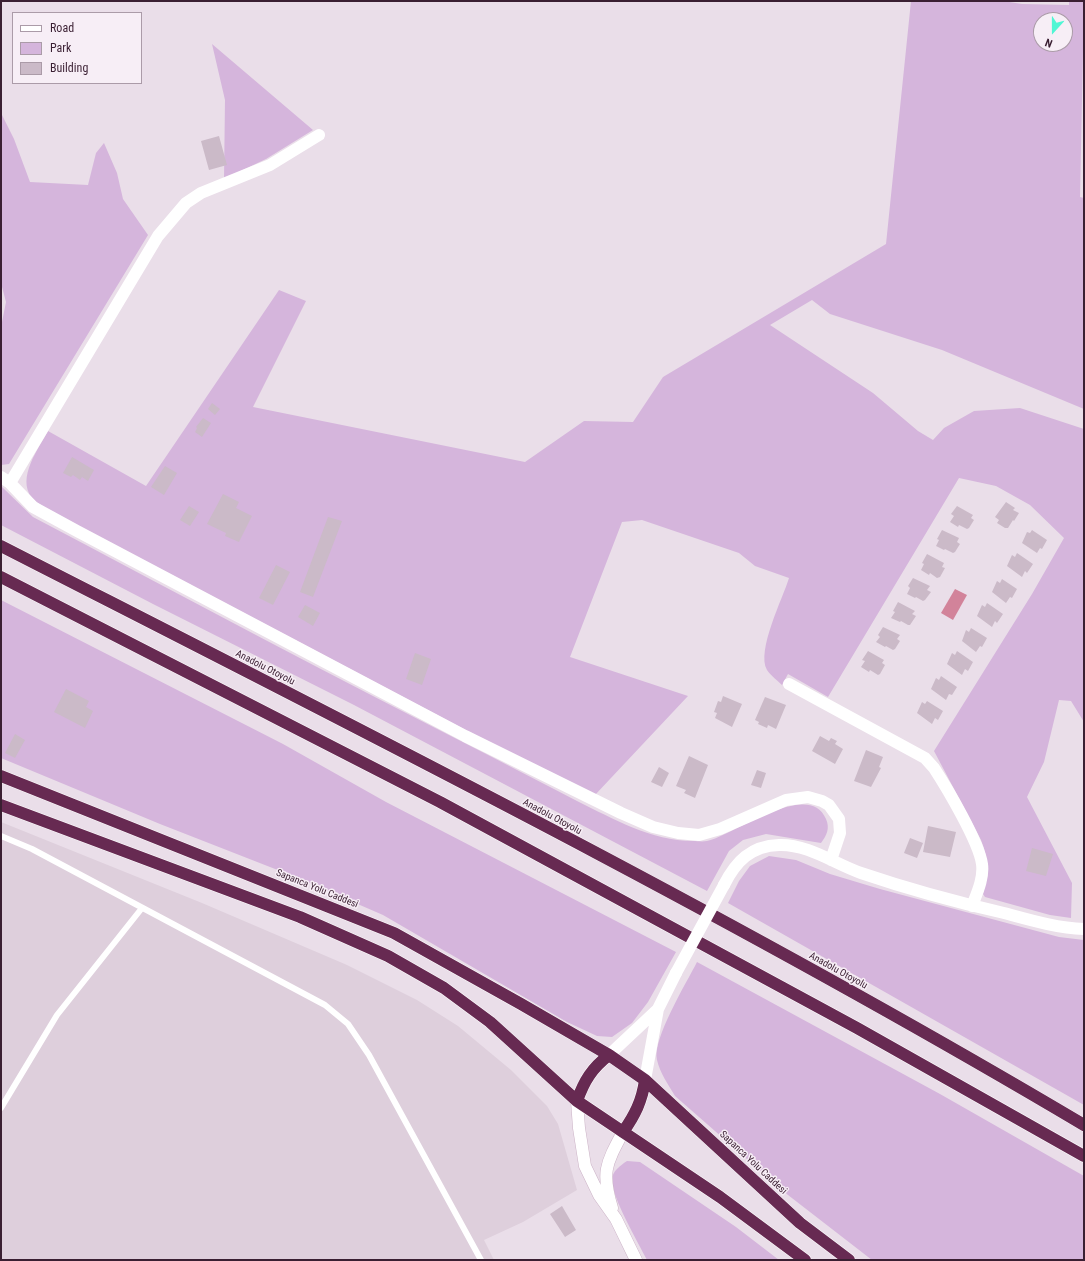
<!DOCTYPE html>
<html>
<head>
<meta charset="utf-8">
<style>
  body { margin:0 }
  #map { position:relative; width:1085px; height:1261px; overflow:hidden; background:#eadee9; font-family:"Roboto Condensed",sans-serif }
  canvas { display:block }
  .frame { position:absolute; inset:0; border:2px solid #3a1f32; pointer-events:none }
  .legend { position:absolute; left:12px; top:12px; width:130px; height:72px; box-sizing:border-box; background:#f7eef6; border:1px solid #ab9ba8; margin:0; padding:5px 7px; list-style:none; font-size:12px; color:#3a1f32 }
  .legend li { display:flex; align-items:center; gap:8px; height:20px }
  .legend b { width:20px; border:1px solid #ab9ba8 }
  .north { position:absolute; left:1033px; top:12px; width:40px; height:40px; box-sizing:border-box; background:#f7eef6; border:1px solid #ab9ba8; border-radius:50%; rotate:201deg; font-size:11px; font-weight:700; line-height:16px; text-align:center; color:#3a1f32 }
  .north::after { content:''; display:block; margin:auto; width:14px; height:18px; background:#50f6d4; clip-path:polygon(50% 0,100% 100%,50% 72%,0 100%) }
</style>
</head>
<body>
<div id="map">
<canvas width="1085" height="1261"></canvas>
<div class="frame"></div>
<ul class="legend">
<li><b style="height:5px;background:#fff"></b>Road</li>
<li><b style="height:11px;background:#d5b5dc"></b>Park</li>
<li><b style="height:11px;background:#cbbac8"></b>Building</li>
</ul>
<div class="north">N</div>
</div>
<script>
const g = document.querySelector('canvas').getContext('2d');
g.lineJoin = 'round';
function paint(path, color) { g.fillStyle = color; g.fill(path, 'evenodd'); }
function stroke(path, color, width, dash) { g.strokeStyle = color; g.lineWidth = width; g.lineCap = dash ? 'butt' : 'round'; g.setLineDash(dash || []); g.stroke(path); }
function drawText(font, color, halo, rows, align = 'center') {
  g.font = font + ' "Roboto Condensed",sans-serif'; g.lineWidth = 3; g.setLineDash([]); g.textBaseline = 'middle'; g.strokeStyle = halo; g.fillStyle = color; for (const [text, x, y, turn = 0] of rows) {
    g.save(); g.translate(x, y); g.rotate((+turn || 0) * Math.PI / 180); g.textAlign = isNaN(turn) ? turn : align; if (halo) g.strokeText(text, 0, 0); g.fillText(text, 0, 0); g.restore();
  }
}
const built = new Path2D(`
  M1,822L202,903L347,965L417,1000L458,1026L511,1070L547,1106L558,1124L577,1190L523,1222L484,1240L494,1260H1Z`);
const green = new Path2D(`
  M911,1H1003L1022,4L1069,5V1H1084L1080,197L1084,198V409L942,350L830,314L812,300L770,325L873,393L918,431L933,440L944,428L974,411L1020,408L1084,429V722L1071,701L1059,700L1044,762L1027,797L1072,883L1071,918L1050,915L985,897L983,894C987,874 989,859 981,840L934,751L1032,594L1064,538L1030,505L996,486L959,478L828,697L788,674L782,685C778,681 771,676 767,670C756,651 783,598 789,578L755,566L739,553L642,520L622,522L570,657L688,696L595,795L536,767L52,512C46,508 37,503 32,498C16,478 39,448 48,431L146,486L279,290L306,301L253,407L525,462L584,421L633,422L663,377L886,244ZM1041,20H1065V44H1041Z
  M212,44L313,130L266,159L224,179L225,100Z
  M1,113L14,139L30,182L88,185L96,153L104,143L117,173L123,199L148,235L9,464L1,465V327L6,302L1,283Z
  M1,486L33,517C186,598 338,679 492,757C520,772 549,786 577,801C614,819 651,841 693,841C697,841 702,842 707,841C732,836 809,778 826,819C830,828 827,835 821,843L766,834L743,840L729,851L707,891L354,705L153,604L1,525Z
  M1,600L283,744L386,802L676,952L648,1002L632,1023L612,1037L597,1036L567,1022L383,915L293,876L160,824L1,758Z
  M769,856L796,860L830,874L880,889L1059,937L1084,940V1105L728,903L739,881L750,866Z
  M697,962L940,1094L1084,1176V1260H872L788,1195L675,1096C668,1084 660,1073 657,1060C652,1039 687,982 697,962Z
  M627,1161L640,1162L736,1227L779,1260H647C638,1242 612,1198 612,1180C612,1171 621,1165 627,1161Z`);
const water = new Path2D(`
  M955,589L967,595L953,620L941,613Z`);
const building = new Path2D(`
  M219,136L227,165L209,170L201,141Z
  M212,403L220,409L215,415L208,409Z
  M203,418L211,423L202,437L195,432L197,428L196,427Z
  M72,457L94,470L88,481L82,477L80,480L73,475L71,477L63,473Z
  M165,466L177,473L164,495L151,487Z
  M223,494L239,502L236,508L252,516L239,542L225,536L226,533L207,524Z
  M1006,502L1015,508L1013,510L1019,513L1014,521L1013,520L1008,528H1005L997,523L999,520L995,517Z
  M189,506L199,512L190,526L180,520Z
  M957,506L973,515L971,518L974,520L969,528L967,529L959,525L958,527L950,522L954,516L951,514Z
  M328,517L342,521L313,597L300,592Z
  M942,530L959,538L957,542L960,544L955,552L953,553L945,549L944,550L936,546L939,540L937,539Z
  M1032,530L1047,540L1042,549L1040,548L1037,553L1022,543L1027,532L1030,533Z
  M1017,553L1033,564L1027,573L1025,571L1022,577L1007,566L1012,555L1015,557Z
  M927,554L944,563L942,567L945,568L940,577L937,578L930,573L929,575L921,570L924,564L922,563Z
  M276,565L290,572L273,605L259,598Z
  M913,578L930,586L927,590L931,592L925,600L923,601L916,597L915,598L907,594L910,588L908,586Z
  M1002,579L1017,589L1012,598L1010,597L1006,603L992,592L997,581L1000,583Z
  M898,602L915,611L912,614L916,616L910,625H908L901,621L900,622L891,618L895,612L893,611Z
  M987,603L1003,614L997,623L995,621L992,627L977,616L982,605L985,607Z
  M305,605L320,613L313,626L298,617Z
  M883,627L900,635L897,639L900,641L895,649L893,650L886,646L885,647L876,642L880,637L878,635Z
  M971,628L987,638L982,647L980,646L976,652L962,641L966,630L969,632Z
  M868,651L884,660L882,663L885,665L880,674L878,675L870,670L869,672L861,667L865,661L862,660Z
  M957,651L973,662L968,671L965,669L962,675L947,664L952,653L955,655Z
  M415,653L431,659L422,685L406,679Z
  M941,676L957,687L952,695L949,694L946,700L931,689L936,678L939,680Z
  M66,689L89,701L86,707L93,711L85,728L54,712Z
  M723,696L742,704L732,727L715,718L717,713L714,712L718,701L721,702Z
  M765,697L786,705L776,729L768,725L767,728L758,724L759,722L755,720Z
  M927,701L943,711L938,720L935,718L932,724L917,713L922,702L925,704Z
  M15,734L25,740L15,758L5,753Z
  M820,736L829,741L831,738L837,741L835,744L843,749L835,764L812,751Z
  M866,750L883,757L879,767L881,768L871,787L854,781Z
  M689,756L708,765L695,798L684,793L686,790L676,786Z
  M659,767L669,773L662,787L651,782Z
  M757,770L766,773L761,788L751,785Z
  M928,826L956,832L950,857L923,852Z
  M910,838L923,843L917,858L904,853Z
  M1032,848L1053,854L1046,876L1026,871Z
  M562,1206L576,1230L565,1237L550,1214Z`);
const lane = new Path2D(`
  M1,836L32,849L325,1005L348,1024L369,1055L481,1260
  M1,1108L57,1015L142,908`);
const street = new Path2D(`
  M1,477L10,483L33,507L77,531L465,736L621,813L653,827L678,833L699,835L720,829L786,800L808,797L822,801L829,805L839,819L840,833L831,860
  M10,483L158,236L186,203L201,193L270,165L319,135
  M789,684L925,758L934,768C947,788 979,842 982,864C984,878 977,893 972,906
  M724,885C736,861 751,846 779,845C808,844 835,864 861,873C908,889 956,902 1004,913C1030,920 1057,928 1084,929
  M609,1055L658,1009
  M645,1080L658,1009L676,973`);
const secondary = new Path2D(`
  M577,1101L579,1128L585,1166L599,1195L616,1219L636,1260
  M612,1208C601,1172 606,1164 623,1132`);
const highway = new Path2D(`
  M1,546C365,732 732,916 1084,1125
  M1,577L440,802L857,1028L1084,1156
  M1,776L394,933L521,1004L609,1055L645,1080L800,1223L849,1260
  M1,805L300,917L388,956L444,988L490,1022L577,1101L720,1197L805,1260
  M577,1101C584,1081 592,1068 609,1055
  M623,1132C635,1115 642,1101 645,1080`);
const streetBridge = new Path2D(`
  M676,973L724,885`);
const streetNames = [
  ["Anadolu Otoyolu",265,668,27],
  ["Anadolu Otoyolu",552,817,28],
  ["Sapanca Yolu Caddesi",317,889,22],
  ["Anadolu Otoyolu",838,971,29],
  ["Sapanca Yolu Caddesi",753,1163,43]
];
paint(built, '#decfdc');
paint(green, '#d5b5dc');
paint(water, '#d2839a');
paint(building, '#cbbac8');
stroke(secondary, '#cab1c5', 13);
stroke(highway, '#fff', 13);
stroke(lane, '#fff', 6);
stroke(street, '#fff', 12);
stroke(secondary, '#fff', 12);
stroke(highway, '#672a52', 12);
stroke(streetBridge, '#fff', 12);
drawText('10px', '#3a1f32', '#f7eef6', streetNames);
</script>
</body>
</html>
